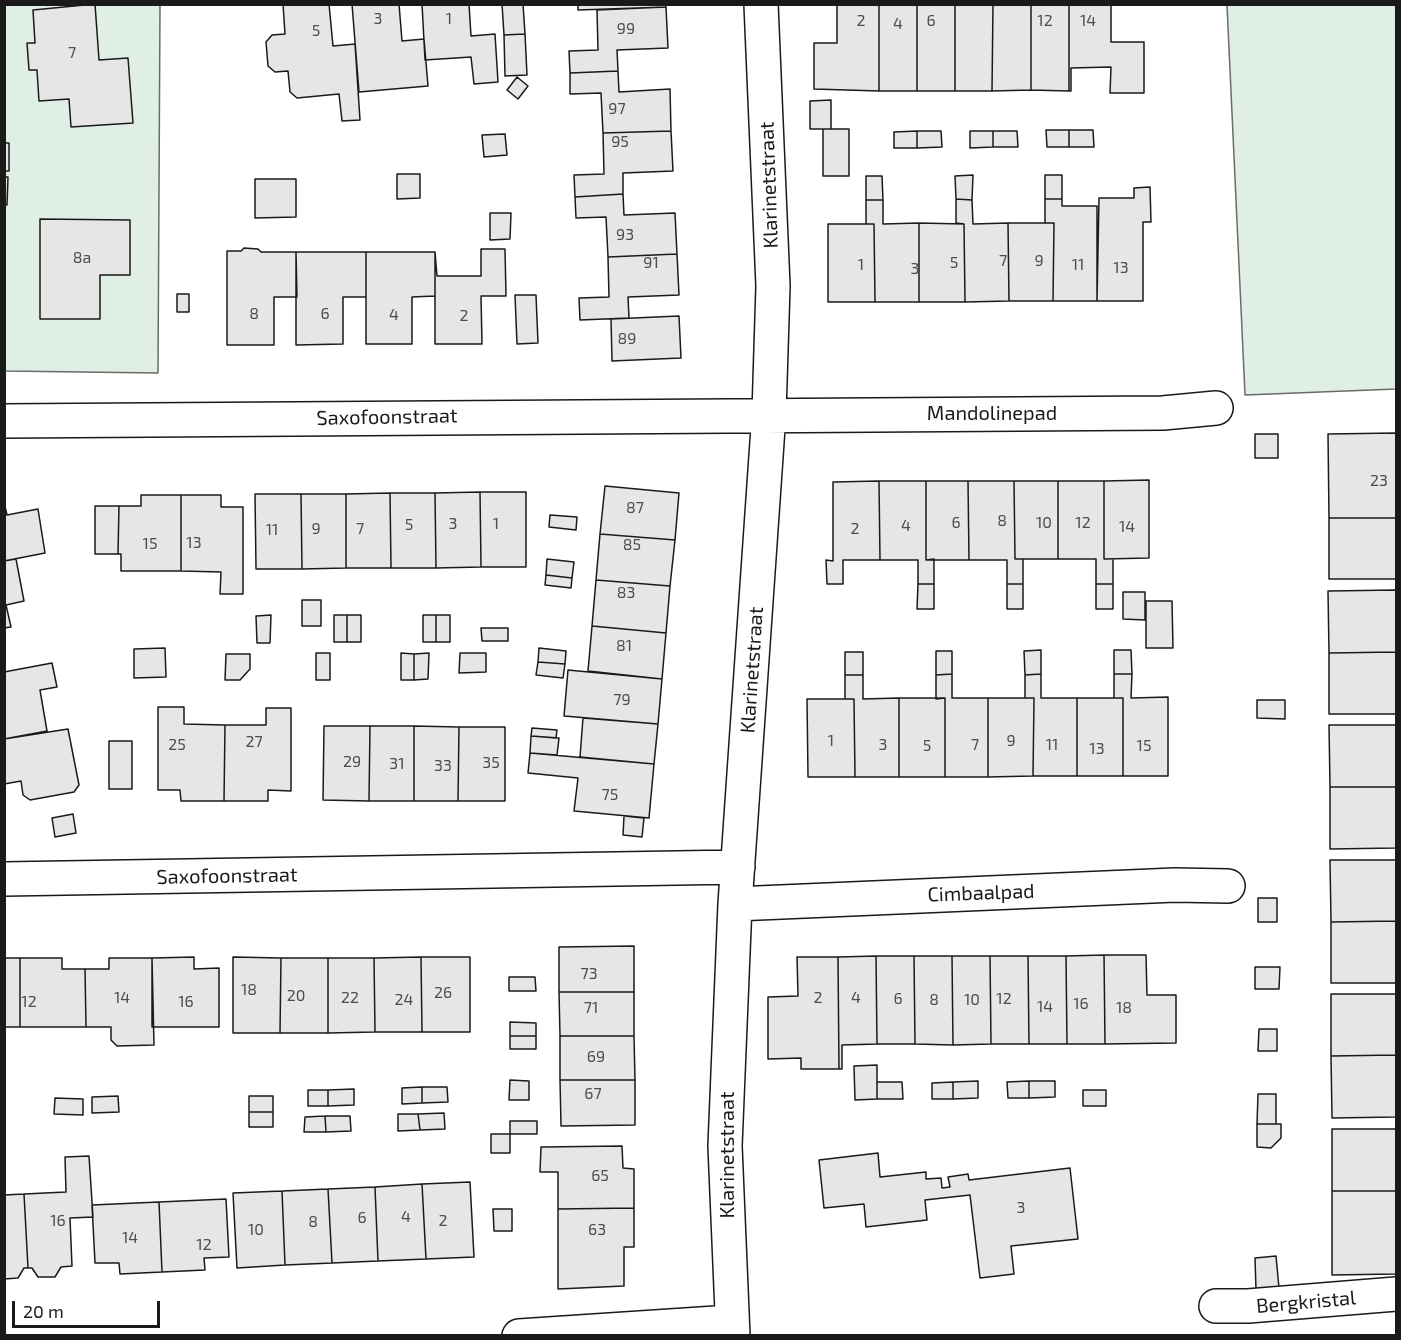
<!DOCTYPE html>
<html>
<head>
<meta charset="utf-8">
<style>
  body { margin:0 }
  #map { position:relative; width:1401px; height:1340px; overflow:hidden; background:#fff; font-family:"Exo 2",sans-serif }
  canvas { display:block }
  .frame { position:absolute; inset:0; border:6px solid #1a1a1a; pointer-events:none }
  .scale { position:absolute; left:12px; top:1301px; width:148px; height:27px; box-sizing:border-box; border:3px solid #1a1a1a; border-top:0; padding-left:8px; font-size:18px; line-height:21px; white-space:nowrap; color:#1a1a1a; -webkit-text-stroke:4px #fff; paint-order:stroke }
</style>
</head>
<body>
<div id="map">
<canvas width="1401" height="1340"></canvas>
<div class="frame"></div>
<div class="scale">20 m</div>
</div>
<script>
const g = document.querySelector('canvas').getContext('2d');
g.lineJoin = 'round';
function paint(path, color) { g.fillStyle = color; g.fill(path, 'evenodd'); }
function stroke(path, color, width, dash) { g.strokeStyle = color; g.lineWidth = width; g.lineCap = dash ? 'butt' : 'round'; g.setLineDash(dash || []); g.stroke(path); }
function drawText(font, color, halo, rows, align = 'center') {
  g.font = font + ' "Exo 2",sans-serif'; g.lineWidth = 4.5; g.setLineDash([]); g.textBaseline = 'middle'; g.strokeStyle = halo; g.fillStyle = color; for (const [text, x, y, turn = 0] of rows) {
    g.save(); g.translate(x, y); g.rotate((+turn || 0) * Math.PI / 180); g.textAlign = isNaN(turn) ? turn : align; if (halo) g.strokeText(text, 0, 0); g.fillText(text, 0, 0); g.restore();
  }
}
const green = new Path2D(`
  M5,5H160L158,373L5,371Z
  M1227,5H1396V389L1245,395Z`);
const building = new Path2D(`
  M95,4L99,60L128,58L133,123L71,127L69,99L39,101L37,70H29L27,43H35L33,10Z
  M283,4H329L333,46L355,44L360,120L342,121L339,94L297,98L290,92L288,71L275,72L268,66L266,42L272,35L285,34Z
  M352,4H399L402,41L424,39L428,86L359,92Z
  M422,4H469L471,36L495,34L498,82L474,84L471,57L425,60Z
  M502,4H523L525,34L504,35Z
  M578,4H666V7L578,10Z
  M837,4H879V91L814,89V43H837Z
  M879,4H917V91H879Z
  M917,4H955V91H917Z
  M955,4H993L992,91H955Z
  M993,4H1031V90L992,91Z
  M1031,4H1069V91L1031,90Z
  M1069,4H1111V42H1144V93H1110L1111,67L1071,68V91H1069Z
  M666,7L668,48L617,50L618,71L570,73L569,51L598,50L597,10Z
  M525,34L527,75L505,76L504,35Z
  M618,71L619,92L670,89L671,131L603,133L601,93L570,94V73Z
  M517,77L528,86L518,99L507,90Z
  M831,100V129H810V101Z
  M823,129H849V176H823Z
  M1046,130H1069V147H1047Z
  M1069,130H1093L1094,147H1069Z
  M671,131L673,171L623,173V194L575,197L574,175L604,174L603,133Z
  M917,131H941L942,147L917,148Z
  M917,131V148H894V132Z
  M970,131H993V147L970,148Z
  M993,131H1017L1018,147H993Z
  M505,134L507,155L484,157L482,135Z
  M4,143H9V171H4Z
  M397,174H420V198L397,199Z
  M973,175L972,200L956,199L955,176Z
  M1045,175H1062V199H1045Z
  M866,176H882L883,200H866Z
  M4,177H8L7,205H4Z
  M255,179H296V217L255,218Z
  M1150,187L1151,222H1143V301H1097L1099,198H1134V188Z
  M623,194L624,215L675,213L677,254L608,257L606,217L576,218L575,197Z
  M956,199L972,200L973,224L1008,223L1009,301L965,302L964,224L956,223Z
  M1045,199H1062V206H1097V301H1053L1054,223H1045Z
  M866,200H883V224L919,223V302H875L874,224H866Z
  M490,213H511L510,239L490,240Z
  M40,219L130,220V275H100V319H40Z
  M919,223L964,224L965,302H919Z
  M1008,223H1054L1053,301H1009Z
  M828,224H874L875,302H828Z
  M244,248L258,249L261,252H296L297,297H274V345H227V251H241Z
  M481,249H505L506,296H481L482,344H435V252L437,276H481Z
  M296,252H366V297H343V344L296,345Z
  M366,252H435V296L412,297V344H366Z
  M677,254L679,295L628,297L629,318L580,320L579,298L609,297L608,257Z
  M177,294H189V312H177Z
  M515,295H536L538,343L517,344Z
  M679,316L681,358L612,361L611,319Z
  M1396,433V518H1329L1328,434Z
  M1255,434H1278V458H1255Z
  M1149,480V558L1104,559V481Z
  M879,481H926V560L934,559V584H918V560H880Z
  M879,481L880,560H843V584H827L826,560L833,561V482Z
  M926,481H968L969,560H926Z
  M968,481H1014L1015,559H1023V584H1007V560H969Z
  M1014,481H1058V559H1015Z
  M1058,481H1104V559H1113V584H1096V559H1058Z
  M605,486L679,493L675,540L600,534Z
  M480,492L481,567L436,568L435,493Z
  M480,492H526V567H481Z
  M390,493L391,568H346V494Z
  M390,493H435L436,568H391Z
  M255,494H301L302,569H256Z
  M301,494H346V568L302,569Z
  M141,495H181V571H121V554H118L119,506H141Z
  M181,495H221V507H243V594H220L221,572L181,571Z
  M4,502L7,515L38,509L45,553L4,561Z
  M95,506H119L118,554H95Z
  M550,515L577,517L576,530L549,527Z
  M1329,518H1396V579H1329Z
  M600,534L675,540L670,586L596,580Z
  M16,559L24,601L6,605L11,627L4,628V561Z
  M547,559L574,562L572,578L546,575Z
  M546,575L572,578L571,588L545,585Z
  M596,580L670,586L666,633L592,626Z
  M918,584H934V609H917Z
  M1007,584H1023V609H1007Z
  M1096,584H1113V609H1096Z
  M1396,590V652L1329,653L1328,591Z
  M1123,592H1145V620L1123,619Z
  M302,600H321V626H302Z
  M1146,601H1172L1173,648H1146Z
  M271,615L270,643H257L256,616Z
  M334,615H347V642H334Z
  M347,615H361V642H347Z
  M423,615H436V642H423Z
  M436,615H450V642H436Z
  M592,626L666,633L662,679L588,671Z
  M481,628H508V641H482Z
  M165,648L166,677L134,678V649Z
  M539,648L566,651L565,664L538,662Z
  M1041,650V674L1025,675L1024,651Z
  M1114,650H1131L1132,674H1114Z
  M936,651H952V674L936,675Z
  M845,652H863V675H845Z
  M1396,652V714H1329V653Z
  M316,653H330V680H316Z
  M401,653L414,654V680H401Z
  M429,653L428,679L414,680V654Z
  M460,653H486V672L459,673Z
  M226,654H250V669L240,680H225Z
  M538,662L565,664L563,678L536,675Z
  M52,663L57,687L40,690L47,731L4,739V672Z
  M568,670L662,679L658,724L564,716Z
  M952,674V698H988V777H945V698L936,699V675Z
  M1041,674V698H1077V776H1033L1034,698H1025V675Z
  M1114,674H1132L1131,698L1168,697V776H1123V698H1114Z
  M845,675H863V699L899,698V777H855L854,699H845Z
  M899,698H945V777H899Z
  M988,698H1034L1033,776L988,777Z
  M1077,698H1123V776H1077Z
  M807,699H854L855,777H808Z
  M1257,700H1285V719L1257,718Z
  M158,707H184V724L225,725L224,801H181L180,790H158Z
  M266,708H291V791L268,790V801H224L225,725H266Z
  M583,718L658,724L654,764L580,757Z
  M1329,725H1396V787H1330Z
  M324,726H370L369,801L323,800Z
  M370,726H414V801H369Z
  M414,726L459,727L458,801H414Z
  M459,727H505V801H458Z
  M532,728L557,730L556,738L531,736Z
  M68,729L79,785L74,792L30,800L23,795L21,781L4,784V739Z
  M531,736L559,738L557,755L530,753Z
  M109,741H132V789H109Z
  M530,753L654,764L649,818L574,811L578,778L528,773Z
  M1330,787H1396V848L1330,849Z
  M73,814L76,833L55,837L52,818Z
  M624,816L644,818L642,837L623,835Z
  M1330,860H1396V921L1331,922Z
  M1258,898H1277V922H1258Z
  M1396,921V983H1331V922Z
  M634,946V992H559V947Z
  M1104,955L1105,1044H1067L1066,956Z
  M1104,955H1146L1147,995H1176V1043L1105,1044Z
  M876,956H914L915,1044H877Z
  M876,956L877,1044L842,1045V1069H839L838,957Z
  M914,956H952L953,1045L915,1044Z
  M952,956H990L991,1044L953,1045Z
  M990,956H1028L1029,1044H991Z
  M1028,956H1066L1067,1044H1029Z
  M194,957V969L219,968V1027H152V958Z
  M233,957L281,958L280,1033H233Z
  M421,957L422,1032H375L374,958Z
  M421,957H470V1032H422Z
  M797,957H838L839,1069H801V1058L768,1059V997L798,996Z
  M4,958H20V1027H4Z
  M20,958H62V969H85L86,1027H20Z
  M109,958H152L154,1045L117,1046L111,1040V1027H86L85,969H109Z
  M281,958H328V1033H280Z
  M328,958H374L375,1032L328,1033Z
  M1255,967H1280L1279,989H1255Z
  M509,977H535L536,991H509Z
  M559,992H634V1036H560Z
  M1331,994H1396V1055L1331,1056Z
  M510,1022L536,1023V1036H510Z
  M1259,1029H1277V1051H1258Z
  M510,1036H536V1049H510Z
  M560,1036H634L635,1080H560Z
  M1396,1055V1117L1332,1118L1331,1056Z
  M877,1065V1099L855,1100L854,1066Z
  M510,1080L529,1081V1100H509Z
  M560,1080H635V1125L561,1126Z
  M978,1081V1098L953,1099V1082Z
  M1029,1081V1098H1008L1007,1082Z
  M1029,1081H1055V1097L1029,1098Z
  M877,1082H902L903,1099H877Z
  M953,1082V1099H932V1083Z
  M422,1087V1103L402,1104V1088Z
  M422,1087H447L448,1102L422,1103Z
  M354,1089V1105L328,1106V1090Z
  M308,1090H328V1106H308Z
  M1083,1090H1106V1106H1083Z
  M1258,1094H1276V1124H1257Z
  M118,1096L119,1112L92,1113V1097Z
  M249,1096H273V1112H249Z
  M55,1098L83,1099V1115L54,1114Z
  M249,1112H273V1127H249Z
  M444,1113L445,1129L420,1130L418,1114Z
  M398,1114H418L420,1130L398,1131Z
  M325,1116L326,1132H304L305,1117Z
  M325,1116H350L351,1131L326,1132Z
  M510,1121H537V1134H510Z
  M1257,1124H1281V1138L1271,1148L1257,1147Z
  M1332,1129H1396V1191H1332Z
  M491,1134H510V1153H491Z
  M622,1146L623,1168L634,1169V1208L558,1209V1172H540L541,1147Z
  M878,1153L880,1177L926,1172V1179L941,1178L942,1188L950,1187L948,1177L968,1174L969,1180L1070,1168L1078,1239L1011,1246L1014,1274L980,1278L970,1195L925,1200L927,1220L866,1227L864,1204L824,1208L819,1160Z
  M89,1156L93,1217L70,1218L72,1266L61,1267L55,1277H38L32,1268H28L24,1194L66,1192L65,1157Z
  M470,1182L474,1257L426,1259L422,1184Z
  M422,1184L426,1259L378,1261L375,1187Z
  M375,1187L378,1261L332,1263L328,1189Z
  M328,1189L332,1263L285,1265L282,1191Z
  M282,1191L285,1265L237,1268L233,1193Z
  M1332,1191H1396V1274L1332,1275Z
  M24,1194L28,1268H24L18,1278L4,1279V1195Z
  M226,1199L229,1257L204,1258L205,1270L162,1272L159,1202Z
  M159,1202L162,1272L120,1274L119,1263H95L92,1205Z
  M634,1208V1247H624V1286L558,1289V1209Z
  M493,1209H512V1231H494Z
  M1276,1256L1279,1288L1256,1290L1255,1258Z`);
const street = new Path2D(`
  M4,421L1163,413L1216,408
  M4,879L738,867
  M735,904L1175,885L1228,886
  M1216,1306H1248L1396,1294
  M519,1336L731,1322
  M733,1336L725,1146L735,904L769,413L773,286L761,4`);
const numberNames = [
  ["3",378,19],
  ["1",449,19],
  ["2",861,21],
  ["6",931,21],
  ["12",1045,21],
  ["14",1088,21],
  ["4",898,24],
  ["99",626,29],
  ["5",316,31],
  ["7",72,53],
  ["97",617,109],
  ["95",620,142],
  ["93",625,235],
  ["8a",82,258],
  ["7",1003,261],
  ["9",1039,261],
  ["91",651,263],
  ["5",954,263],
  ["1",861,265],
  ["11",1078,265],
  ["13",1121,268],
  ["3",915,269],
  ["8",254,314],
  ["6",325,314],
  ["4",394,315],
  ["2",464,316],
  ["89",627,339],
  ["23",1379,481],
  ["87",635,508],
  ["8",1002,521],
  ["6",956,523],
  ["10",1044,523],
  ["12",1083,523],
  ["3",453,524],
  ["1",496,524],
  ["5",409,525],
  ["4",906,526],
  ["14",1127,527],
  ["9",316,529],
  ["7",360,529],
  ["2",855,529],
  ["11",272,530],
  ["13",194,543],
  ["15",150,544],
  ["85",632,545],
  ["83",626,593],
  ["81",624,646],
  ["79",622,700],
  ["1",831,741],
  ["9",1011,741],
  ["27",254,742],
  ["25",177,745],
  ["3",883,745],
  ["7",975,745],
  ["11",1052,745],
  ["5",927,746],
  ["15",1144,746],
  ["13",1097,749],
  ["29",352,762],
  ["35",491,763],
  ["31",397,764],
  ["33",443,766],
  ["75",610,795],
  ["73",589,974],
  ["18",249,990],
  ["26",443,993],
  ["20",296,996],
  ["14",122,998],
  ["22",350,998],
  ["2",818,998],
  ["4",856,998],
  ["6",898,999],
  ["12",1004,999],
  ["24",404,1000],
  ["8",934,1000],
  ["10",972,1000],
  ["12",29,1002],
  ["16",186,1002],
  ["16",1081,1004],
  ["14",1045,1007],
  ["71",591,1008],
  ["18",1124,1008],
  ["69",596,1057],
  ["67",593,1094],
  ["65",600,1176],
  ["3",1021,1208],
  ["4",406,1217],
  ["6",362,1218],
  ["16",58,1221],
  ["2",443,1221],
  ["8",313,1222],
  ["10",256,1230],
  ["63",597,1230],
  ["14",130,1238],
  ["12",204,1245]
];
const streetNames = [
  ["Klarinetstraat",769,185,-92],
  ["Mandolinepad",992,413],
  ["Saxofoonstraat",387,417,-1],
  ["Klarinetstraat",752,670,-86],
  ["Saxofoonstraat",227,876,-1],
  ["Cimbaalpad",981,893,-2],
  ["Klarinetstraat",727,1155,-90],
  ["Bergkristal",1306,1302,-5]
];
paint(green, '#e0efe3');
stroke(green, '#6a6a6a', 1.5);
paint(building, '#e6e6e6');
stroke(building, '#1a1a1a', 1.5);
stroke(street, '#1a1a1a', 36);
stroke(street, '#fff', 33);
drawText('16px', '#4d4d4d', null, numberNames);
drawText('20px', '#1a1a1a', '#fff', streetNames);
</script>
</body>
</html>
